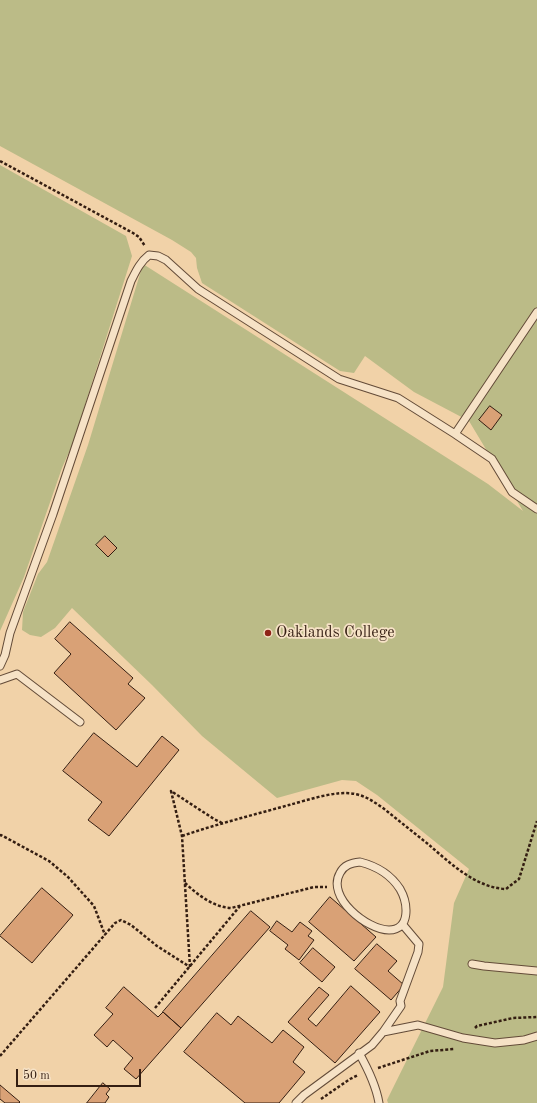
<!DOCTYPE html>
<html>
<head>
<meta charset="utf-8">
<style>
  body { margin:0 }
  #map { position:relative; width:537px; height:1103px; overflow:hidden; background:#f1d2a8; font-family:"Old Standard TT",serif }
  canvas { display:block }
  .scale { position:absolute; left:16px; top:1069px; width:125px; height:18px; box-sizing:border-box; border:2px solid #341e12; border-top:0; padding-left:5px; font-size:12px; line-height:14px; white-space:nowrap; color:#341e12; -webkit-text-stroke:3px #f6e2c6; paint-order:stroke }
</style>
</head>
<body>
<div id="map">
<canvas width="537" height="1103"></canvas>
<div class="scale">50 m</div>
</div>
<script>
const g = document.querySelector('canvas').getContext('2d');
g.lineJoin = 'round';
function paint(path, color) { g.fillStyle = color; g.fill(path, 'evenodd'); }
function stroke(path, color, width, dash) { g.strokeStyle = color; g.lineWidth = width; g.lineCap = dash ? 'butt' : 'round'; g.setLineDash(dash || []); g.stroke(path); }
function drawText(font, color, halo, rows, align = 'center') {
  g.font = font + ' "Old Standard TT",serif'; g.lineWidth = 3.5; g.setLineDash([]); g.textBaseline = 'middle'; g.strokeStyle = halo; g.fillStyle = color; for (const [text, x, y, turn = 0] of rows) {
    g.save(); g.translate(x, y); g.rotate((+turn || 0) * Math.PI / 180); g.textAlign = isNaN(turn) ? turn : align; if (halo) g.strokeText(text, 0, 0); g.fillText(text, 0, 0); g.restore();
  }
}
const green = new Path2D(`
  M0,0H537V1103H388L387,1100L443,987L454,903L469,869L377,795L356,781L342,780L277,798L202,736L152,685L72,608L55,628L41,637L30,635L22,630L23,612L38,574L47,562L88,445L143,264L488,484L523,511L469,421L414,392L365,356L354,373L340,371L202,283L197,268L196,258L191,252L172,240L0,146Z
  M0,165L126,236L132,256L73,443L62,468L24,577L0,631Z`);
const building = new Path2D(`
  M490,406L502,415L491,430L479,420Z
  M105,536L117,548L108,557L96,545Z
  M70,622L133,678L128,684L145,698L116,730L54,673L71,654L55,639Z
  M94,733L137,767L162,736L179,750L109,836L88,820L102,802L63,771Z
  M42,888L73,915L32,963L0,936Z
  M330,897L376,937L354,961L309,922Z
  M251,911L270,927L181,1028L163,1012Z
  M277,921L292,932L300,922L312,931L308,936L314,940L299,960L285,949L288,945L270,931Z
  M377,944L397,961L388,971L404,985L391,1000L355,969Z
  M313,948L335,967L322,982L300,963Z
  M351,986L380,1012L335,1063L288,1022L319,987L329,995L308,1019L316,1026Z
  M124,987L158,1017L163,1012L181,1028L136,1079L124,1069L133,1058L113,1040L107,1047L94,1035L113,1014L106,1008Z
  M217,1013L231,1025L238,1016L272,1043L283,1030L304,1047L293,1062L305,1072L279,1103H245L184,1052Z
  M103,1083L110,1089L106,1094L109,1097L105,1103H87Z
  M0,1085L20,1102L19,1103H5L0,1099Z`);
const path = new Path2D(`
  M0,161L133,233L139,237L145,246
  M0,836L1,835L49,861L68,877L94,906L105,935
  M182,836C217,824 253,815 289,805C308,800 336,790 355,794C366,796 374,802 383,808C398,820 413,832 428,844C450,863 476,888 506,889L519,879L537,821
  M185,883C198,895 213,907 231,908L314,887H327
  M190,967L182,836L171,791L214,819L222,823
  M155,1008L240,906
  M475,1028L477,1026L513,1018L537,1017
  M0,1056L115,923L121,920L131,925L157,946L190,967
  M378,1068L430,1051L454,1049
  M321,1099L350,1079L358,1075`);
const lane = new Path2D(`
  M455,434L537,312
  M0,666L5,655L10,633L53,514L131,281C136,271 140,262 149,255L158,256L166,260L198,289L339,379L398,398L455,434L492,459L512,492L537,509
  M0,680L17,674L80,722
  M360,862C376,866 391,875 400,889C408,903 411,930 389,930C367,930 326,897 340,873C344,865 351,863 360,862Z
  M472,964L484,966L537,971
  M383,1032L401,1006L400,1001L418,952L419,944L403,925
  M359,1053C368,1069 376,1085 379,1103
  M296,1103L304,1095L372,1045L383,1032L418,1025L463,1038L495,1043L524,1040L537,1036`);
const markers = [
  [268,633,4,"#8f2418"]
];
const poiNames = [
  ["Oaklands College",276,633]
];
paint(green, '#bbbb87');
paint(building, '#d9a176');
stroke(building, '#341e12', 1);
stroke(lane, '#634b38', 9);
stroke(path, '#341e12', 2.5, [3, 2]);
stroke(lane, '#f6e2c6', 7);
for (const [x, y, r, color] of markers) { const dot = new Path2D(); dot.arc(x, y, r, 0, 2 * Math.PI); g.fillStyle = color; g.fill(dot); stroke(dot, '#f6e2c6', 1.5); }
drawText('16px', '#341e12', '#f6e2c6', poiNames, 'left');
</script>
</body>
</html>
